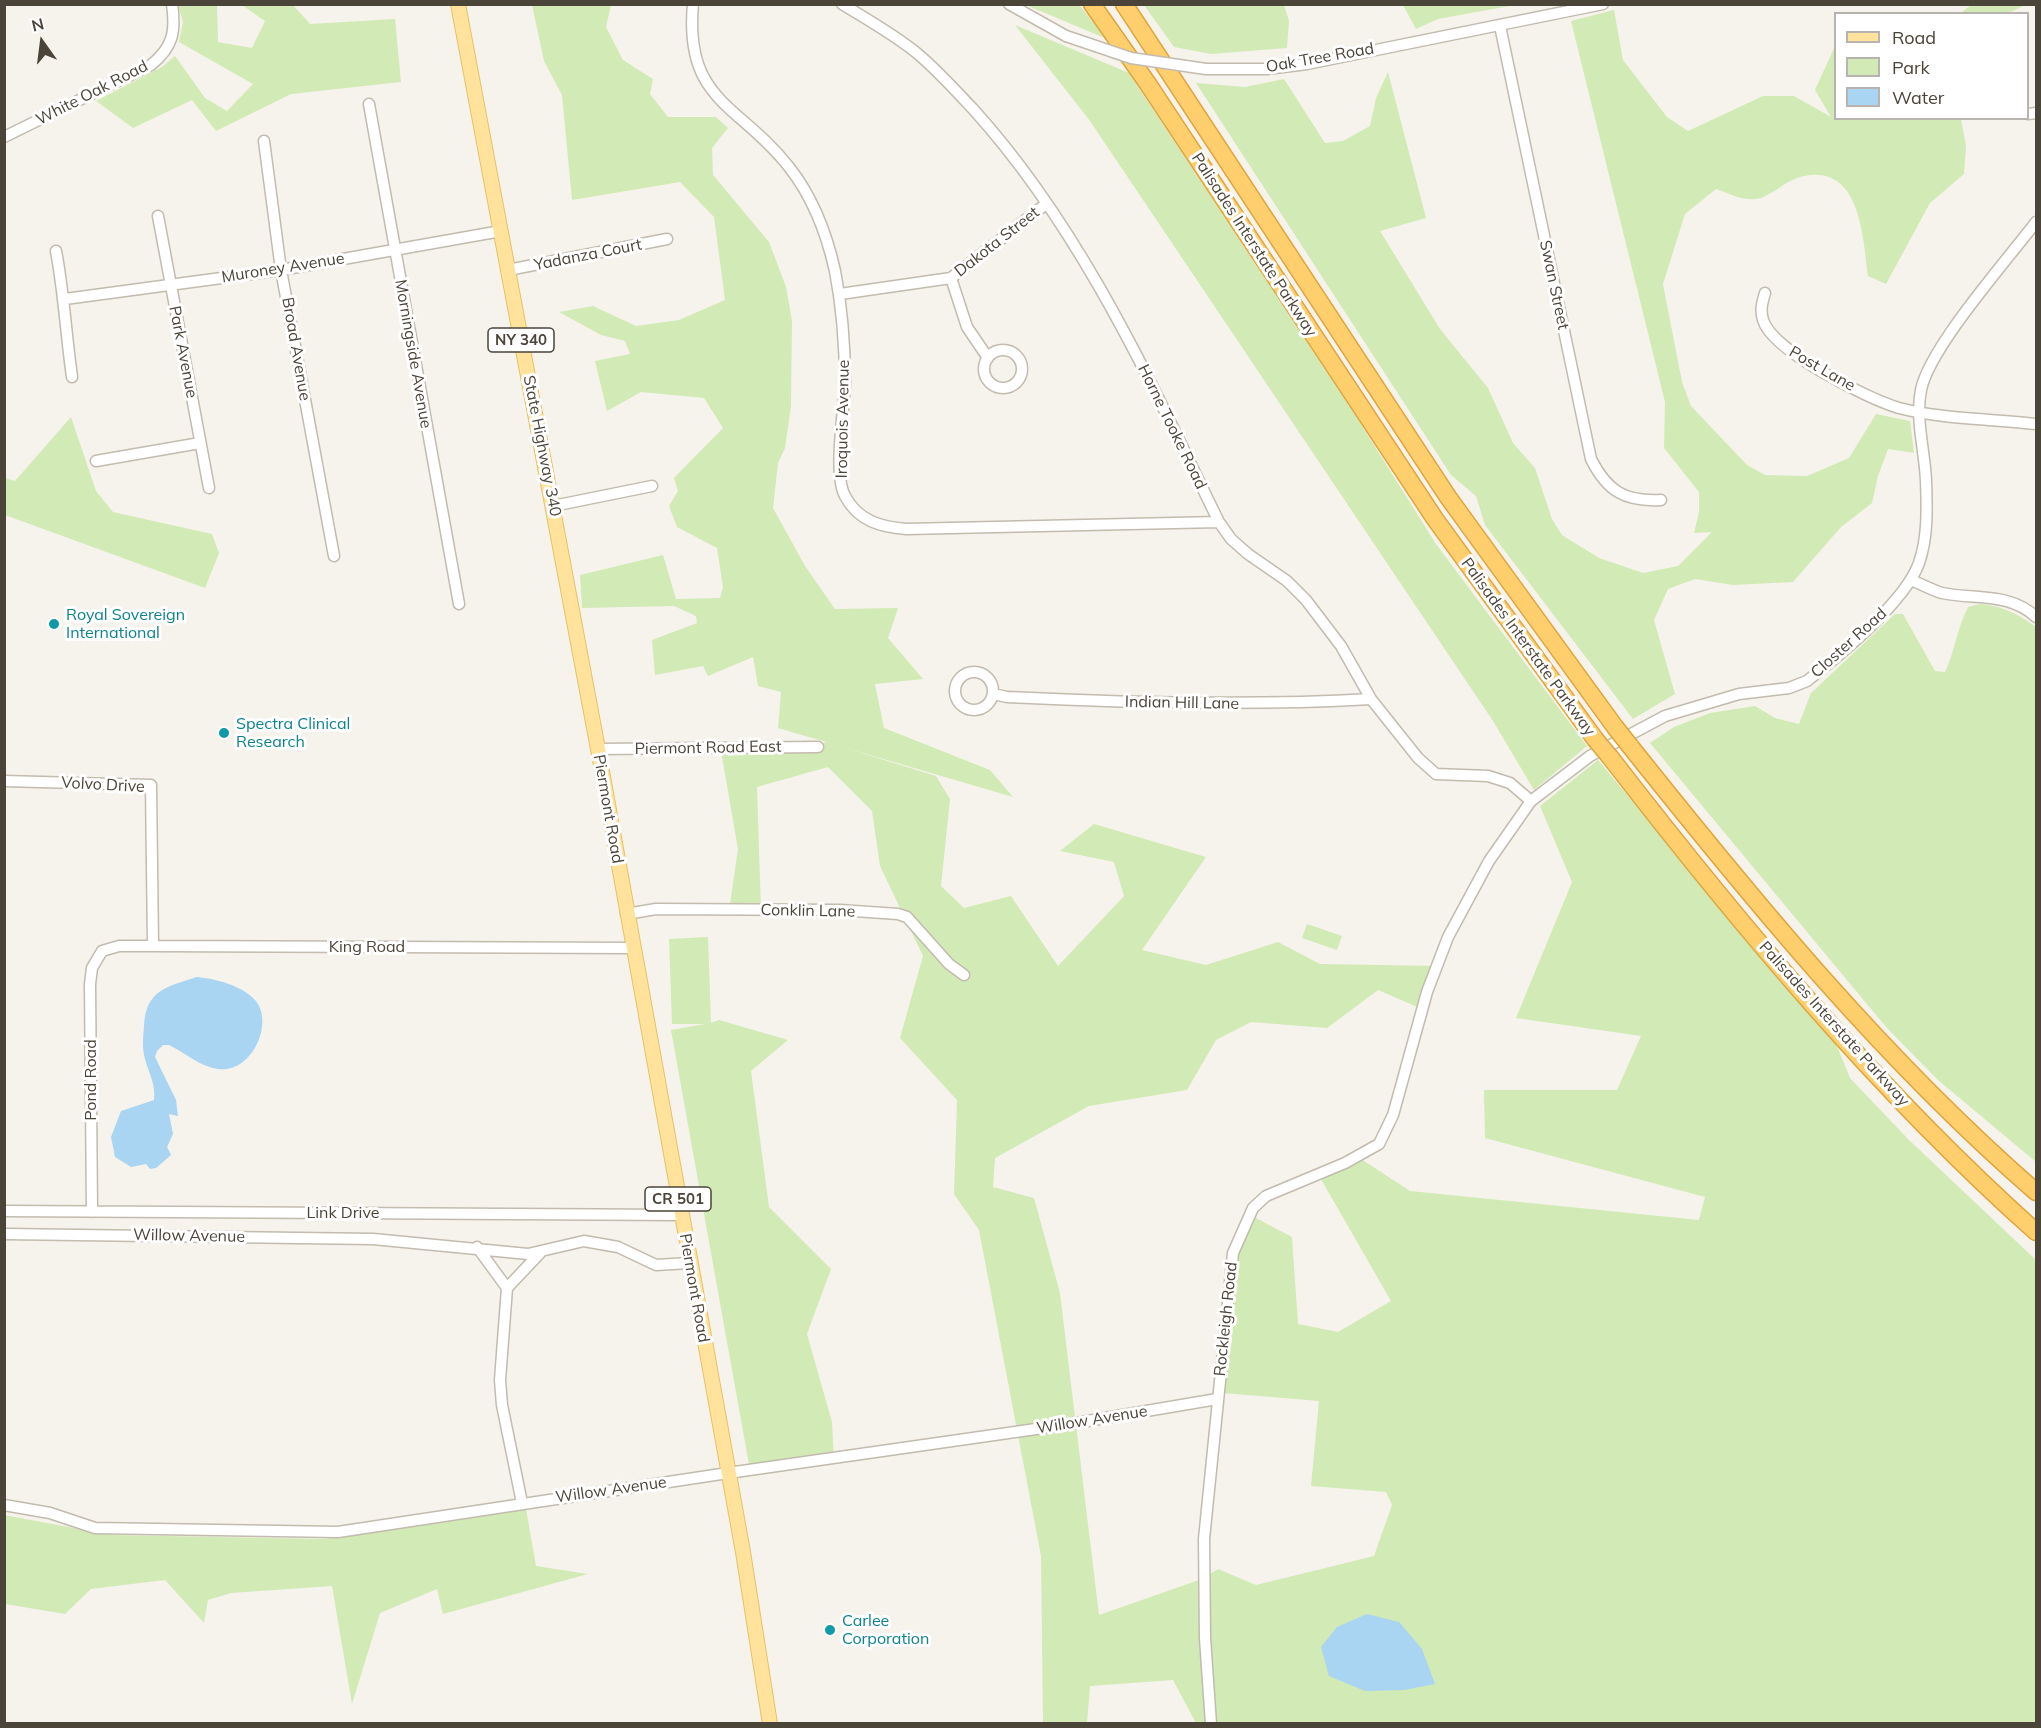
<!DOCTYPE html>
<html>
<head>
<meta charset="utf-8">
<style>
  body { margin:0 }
  #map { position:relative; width:2041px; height:1728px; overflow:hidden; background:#f6f3ec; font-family:Mulish,sans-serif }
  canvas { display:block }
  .frame { position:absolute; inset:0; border:6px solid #4b4439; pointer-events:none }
  .legend { position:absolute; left:1834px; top:12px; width:195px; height:108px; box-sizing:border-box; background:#fff; border:2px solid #b7b4b0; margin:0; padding:8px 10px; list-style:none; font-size:18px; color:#4b4439 }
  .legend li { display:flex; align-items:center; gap:12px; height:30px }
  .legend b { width:30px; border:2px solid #b7b4b0 }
  .north { position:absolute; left:12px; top:12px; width:60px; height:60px; -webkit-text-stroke:4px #fff; paint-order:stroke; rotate:346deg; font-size:16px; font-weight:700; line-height:24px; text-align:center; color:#4b4439 }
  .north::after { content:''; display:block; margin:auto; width:21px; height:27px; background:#4b4439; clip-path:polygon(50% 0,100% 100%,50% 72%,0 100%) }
</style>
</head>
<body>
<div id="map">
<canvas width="2041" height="1728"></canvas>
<div class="frame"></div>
<ul class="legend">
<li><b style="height:8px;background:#ffe39c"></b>Road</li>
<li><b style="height:16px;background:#d2eab5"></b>Park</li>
<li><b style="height:16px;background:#a9d4f2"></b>Water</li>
</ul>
<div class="north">N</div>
</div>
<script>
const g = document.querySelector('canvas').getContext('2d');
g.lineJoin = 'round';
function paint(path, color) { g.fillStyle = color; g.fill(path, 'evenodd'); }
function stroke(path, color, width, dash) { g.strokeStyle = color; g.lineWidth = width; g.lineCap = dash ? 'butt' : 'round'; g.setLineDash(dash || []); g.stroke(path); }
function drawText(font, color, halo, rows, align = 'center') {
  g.font = font + ' Mulish,sans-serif'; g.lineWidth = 6; g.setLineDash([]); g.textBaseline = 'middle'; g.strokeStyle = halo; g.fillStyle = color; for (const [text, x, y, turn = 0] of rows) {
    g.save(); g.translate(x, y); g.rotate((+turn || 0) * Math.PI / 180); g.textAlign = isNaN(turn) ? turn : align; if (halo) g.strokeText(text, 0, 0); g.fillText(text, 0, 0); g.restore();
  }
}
const green = new Path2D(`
  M178,5H217L218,42L252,48L265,21L242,5H293L310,24L395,19L401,82L291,94L216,131L192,100L133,128L96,101L162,67L175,56L205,98L227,111L253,84L179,42L183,22Z
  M532,5H611L606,27L623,60L653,79L650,94L668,117H716L728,128L712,148L713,175L769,242L786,287L792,321L791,406L785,448L778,463L773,508L805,566L835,609L898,608L888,638L923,679L875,684L884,728L990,770L1013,797L839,746L936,776L950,799L941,886L964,908L1011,896L1058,966L1124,896L1114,862L1060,851L1094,824L1206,857L1142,950L1206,965L1278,942L1320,964L1436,966L1422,1009L1378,990L1327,1028L1251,1022L1216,1040L1187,1090L1089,1106L995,1158L993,1187L1034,1198L1060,1293L1099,1615L1202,1579L1218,1569L1256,1585L1374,1556L1392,1505L1386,1492L1311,1486L1319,1401L1223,1393L1234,1254L1252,1216L1292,1237L1298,1324L1338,1332L1391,1301L1318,1174L1361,1159L1410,1191L1699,1220L1705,1197L1485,1138L1484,1090H1617L1641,1036L1516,1018L1572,882L1540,806L1598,760L1837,1046L1850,1078L1908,1139L2036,1260V1723H1196L1173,1680L1090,1686L1087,1723H1043L1041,1556L979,1230L954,1194L957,1100L900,1038L923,956L880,866L872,811L828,767L757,787L761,911H729L738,849L721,751L803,752L826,742L778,728L781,692L758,686L753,657L708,676L703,666L655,675L652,640L697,623L696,616L674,606L582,608L580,575L663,555L676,599L720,598L723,587L717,548L677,527L669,506L678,491L674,478L723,428L704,398L641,392L607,411L595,361L630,354L625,341L601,335L559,312L593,306L636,326L679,320L725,300L714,217L680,182L572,200L562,95L544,61Z
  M1026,5H1079L1107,39Z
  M1144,5H1284L1289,21L1287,48L1211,54L1174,47Z
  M1403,5H1515L1438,19L1416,29Z
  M1971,5V4L2025,5L2009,13H1961Z
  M1614,10L1623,60L1667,117L1688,131L1763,96H1794L1831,117L1815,90L1835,46L1836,118L1961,119L1966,146L1964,174L1930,203L1886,284L1868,276C1863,236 1860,158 1797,178C1783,183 1770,197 1756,199C1742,201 1728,193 1716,189L1685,214L1663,284L1682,382L1691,406L1747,465L1765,475L1807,476L1849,458L1876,414L1910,421L1914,453L1888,449L1878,476L1872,503L1841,527L1793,582L1733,585L1695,579L1668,589L1654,620L1675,694L1633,719L1485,525L1476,496L1451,475L1196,83L1245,87L1284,79L1325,143L1343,141L1370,126L1376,98L1388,72L1426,218L1380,231L1440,329L1488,388L1513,443L1535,468L1552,519L1562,535L1599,558L1643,573L1678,566L1712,532L1694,533L1699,512V492L1664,448L1665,402L1571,21Z
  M1015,25L1129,73L1357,418L1436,544L1587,746L1534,790L1493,721L1090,121Z
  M71,417L96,491L113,512L212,534L219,553L205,588L5,515V478L15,481Z
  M1980,604C2003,606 2018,614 2036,627V1162L1938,1080L1886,1027L1650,743L1674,727L1710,713L1755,706L1775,718L1799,724L1811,693L1895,614H1903L1935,671L1945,672C1955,651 1957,628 1968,607Z
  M1307,924L1342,936L1337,950L1302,938Z
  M708,937L711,1023L719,1020L788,1040L751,1071L769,1207L831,1269L807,1334L832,1422L834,1461L750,1470L671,1030L705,1024H672L669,939Z
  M525,1503L536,1566L588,1574L443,1614L437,1589L380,1613L352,1704L332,1586L231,1593L208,1600L204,1623L165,1580L91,1589L65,1614L5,1604L4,1515L112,1535L324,1539Z`);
const water = new Path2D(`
  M197,977C216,979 241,985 255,1000C275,1022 252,1074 218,1069C201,1067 185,1053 169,1045H163L157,1051L155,1057L176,1100L178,1116L169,1114L173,1134L167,1147L171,1155L156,1168L150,1169L146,1164L131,1167L115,1157L111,1137L121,1111L154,1100C156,1084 149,1074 145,1059C142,1048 143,1038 144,1026C146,990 166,987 197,977Z
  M1367,1614L1399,1622L1422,1649L1435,1684L1404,1690L1365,1691L1329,1676L1321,1647L1337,1627Z`);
const minor = new Path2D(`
  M693,4C684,102 740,104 789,167C812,196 827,235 835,271C842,307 845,346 845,384C844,411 833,474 845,496C858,521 881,527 906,529L1219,522
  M842,4C868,20 895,35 918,54C938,71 955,90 973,109C1081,228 1149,379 1219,522L1231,539L1248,554L1287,581L1306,600L1341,646L1371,699L1418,758L1436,774L1488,776L1510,783L1531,801
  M1009,4L1066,36
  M1500,26L1591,459C1607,491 1625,502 1661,500
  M1206,69H1267L1307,64L1603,4
  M369,104L459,604
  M2028,114L2036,113
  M4,137L151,65C173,47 176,32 172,4
  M264,141L281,270L334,556
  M158,216L209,488
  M56,251C64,293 66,335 72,377
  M508,270L667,239
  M951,278L967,327L988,358
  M1765,293C1762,303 1760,310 1763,320C1772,351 1868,399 1899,408C1941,419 1993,419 2036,424
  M840,294L951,278L1046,204
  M65,299L281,270L501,231
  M984 369a19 19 0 1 1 38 0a19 19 0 1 1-38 0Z
  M96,461L200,443
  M553,506L652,486
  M1911,580C1921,584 1932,590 1942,593C1976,600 2009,592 2036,617
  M955 691a19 19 0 1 1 38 0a19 19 0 1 1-38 0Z
  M993,694L1007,697C1129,703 1250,706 1371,699
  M598,749L818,747
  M4,781L151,785L153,946
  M626,914L656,909L840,910L898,914L907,917L949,964L964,975
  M4,1211L681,1215
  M92,1212L90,984L92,968L102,951L119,946H153L632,948
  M4,1234L373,1239L528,1254L584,1241L618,1247L656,1265L689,1263
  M477,1247L507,1288L500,1380L502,1405L522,1503
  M507,1288L541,1252
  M4,1505L50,1513L95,1528L338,1532L728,1473L1064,1425L1217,1399
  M1211,1724L1205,1638L1204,1539L1233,1253L1253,1208L1266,1196L1345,1163L1379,1144L1393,1115L1427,992L1448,937L1489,861L1531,801L1590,756L1665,716L1739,694L1789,688L1807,681C1841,654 1905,602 1919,563C1928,537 1927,508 1926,481C1925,452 1915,419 1921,390C1929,348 2008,259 2036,222`);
const major = new Path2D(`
  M458,4L598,749L743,1552L770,1724`);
const highway = new Path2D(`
  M1092,4L1148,84L1435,519L1595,739
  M1124,4L1448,497L1615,727
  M1630,746C1755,903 1884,1060 2036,1192
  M1610,757C1739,924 1879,1092 2036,1232`);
const minorBridge = new Path2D(`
  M1066,36L1131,58L1206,69`);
const highwayBridge = new Path2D(`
  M1615,727L1630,746
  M1595,739L1610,757`);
const markers = [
  [54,624,6,"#0f9aa8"],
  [224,733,6,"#0f9aa8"],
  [830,1630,6,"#0f9aa8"]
];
const shields = [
  [521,340,66],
  [678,1199,66]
];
const shieldNames = [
  ["NY 340",521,340],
  ["CR 501",678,1199]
];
const streetNames = [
  ["Oak Tree Road",1320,58,-10],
  ["White Oak Road",92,93,-27],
  ["Dakota Street",997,242,-38],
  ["Palisades Interstate Parkway",1254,245,57],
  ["Yadanza Court",588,255,-11],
  ["Muroney Avenue",283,268,-9],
  ["Swan Street",1554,285,78],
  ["Broad Avenue",296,349,80],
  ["Park Avenue",183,352,79],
  ["Morningside Avenue",413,354,80],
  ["Post Lane",1822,369,30],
  ["Iroquois Avenue",843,419,-89],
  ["Horne Tooke Road",1172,427,64],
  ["State Highway 340",542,446,79],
  ["Closter Road",1849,643,-42],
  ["Palisades Interstate Parkway",1528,647,54],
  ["Indian Hill Lane",1182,703,1],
  ["Piermont Road East",708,748,-1],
  ["Volvo Drive",103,785,3],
  ["Piermont Road",608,809,80],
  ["Conklin Lane",808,911,1],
  ["King Road",367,947],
  ["Palisades Interstate Parkway",1834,1024,48],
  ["Pond Road",91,1080,-90],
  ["Link Drive",343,1213],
  ["Willow Avenue",189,1236,1],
  ["Piermont Road",694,1288,80],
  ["Rockleigh Road",1226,1319,-84],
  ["Willow Avenue",1092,1420,-9],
  ["Willow Avenue",611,1490,-8]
];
const cultureNames = [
  ["Royal Sovereign",66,615],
  ["International",66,633],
  ["Spectra Clinical",236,724],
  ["Research",236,742],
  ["Carlee",842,1621],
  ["Corporation",842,1639]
];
paint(green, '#d2eab5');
paint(water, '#a9d4f2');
stroke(minor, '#c2bbae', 13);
stroke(major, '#e6c16a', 16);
stroke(highway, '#e0a43c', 19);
stroke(minor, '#fff', 10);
stroke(major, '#ffe39c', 14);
stroke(highway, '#ffcf6e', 16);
stroke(minorBridge, '#c2bbae', 13, []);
stroke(highwayBridge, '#e0a43c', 19, []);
stroke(minorBridge, '#fff', 10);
stroke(highwayBridge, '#ffcf6e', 16);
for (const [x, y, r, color] of markers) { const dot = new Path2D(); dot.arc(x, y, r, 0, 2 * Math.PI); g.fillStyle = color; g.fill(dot); stroke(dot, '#fff', 2); }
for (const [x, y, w] of shields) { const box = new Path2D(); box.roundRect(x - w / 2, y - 12, w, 24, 4.5); g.fillStyle = '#fff'; g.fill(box); stroke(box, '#4b4439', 1.5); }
drawText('bold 15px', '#4b4439', null, shieldNames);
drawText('16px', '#4b4439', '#fff', streetNames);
drawText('16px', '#0d838f', '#fff', cultureNames, 'left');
</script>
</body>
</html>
